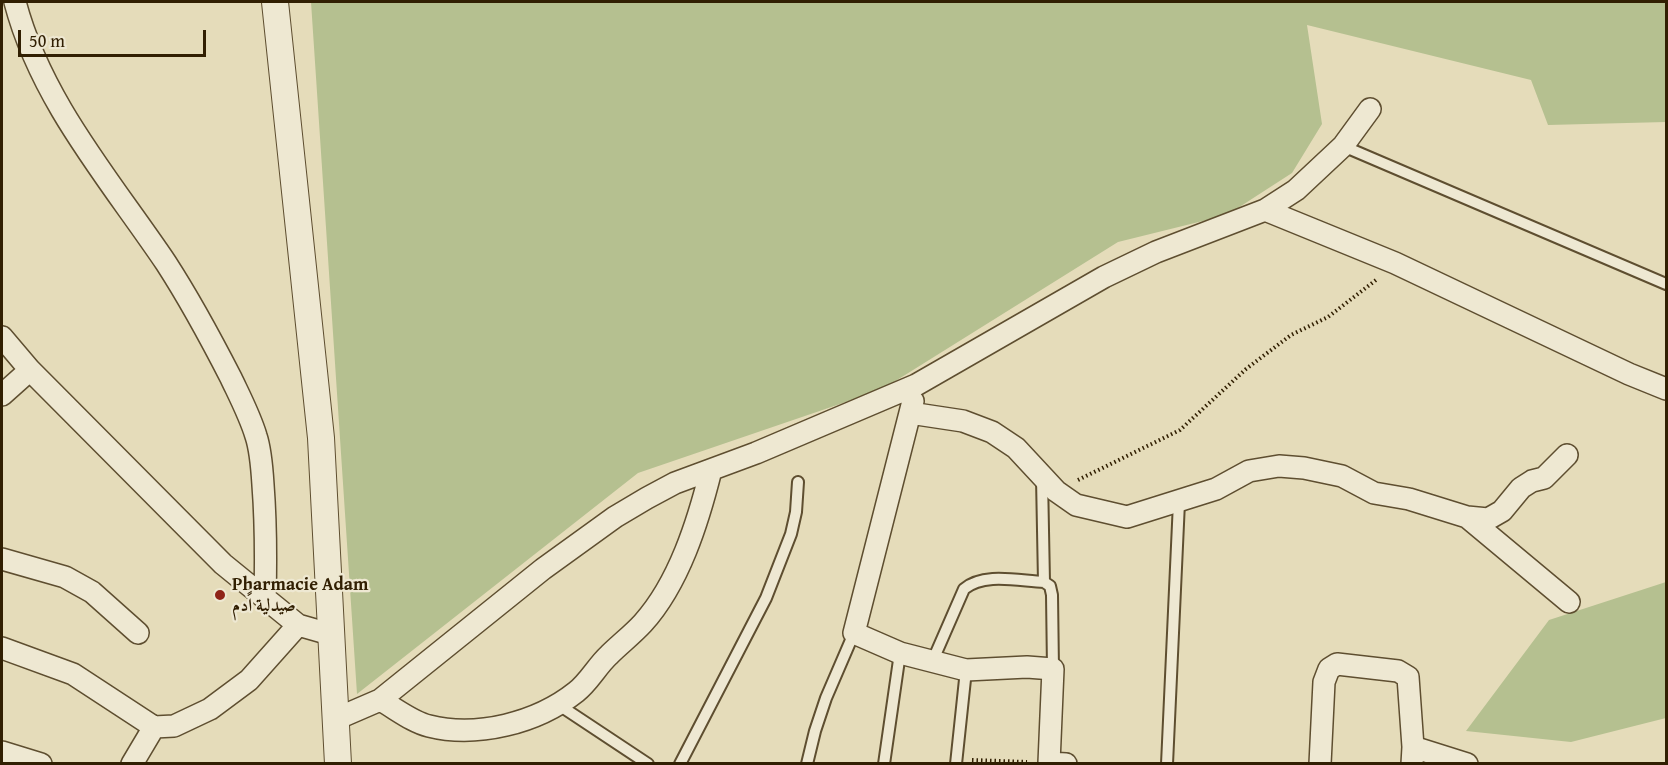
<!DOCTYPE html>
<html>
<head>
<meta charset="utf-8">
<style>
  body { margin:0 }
  #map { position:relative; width:1668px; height:765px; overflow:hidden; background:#e5dcba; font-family:"Gentium Book Plus",serif }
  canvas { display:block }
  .frame { position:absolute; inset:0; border:3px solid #311f02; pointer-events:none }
  .scale { position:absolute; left:18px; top:30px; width:188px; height:27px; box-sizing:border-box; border:3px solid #311f02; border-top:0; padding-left:8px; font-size:18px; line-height:21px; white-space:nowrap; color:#311f02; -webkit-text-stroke:4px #eee8d2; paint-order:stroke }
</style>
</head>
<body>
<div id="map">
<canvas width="1668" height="765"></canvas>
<div class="frame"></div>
<div class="scale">50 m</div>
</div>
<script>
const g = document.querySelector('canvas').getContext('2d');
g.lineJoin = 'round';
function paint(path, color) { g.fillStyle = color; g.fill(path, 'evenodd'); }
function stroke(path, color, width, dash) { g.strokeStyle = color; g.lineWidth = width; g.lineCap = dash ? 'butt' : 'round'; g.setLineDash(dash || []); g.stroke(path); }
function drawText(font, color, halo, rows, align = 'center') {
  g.font = font + ' "Gentium Book Plus",Amiri,serif'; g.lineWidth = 4.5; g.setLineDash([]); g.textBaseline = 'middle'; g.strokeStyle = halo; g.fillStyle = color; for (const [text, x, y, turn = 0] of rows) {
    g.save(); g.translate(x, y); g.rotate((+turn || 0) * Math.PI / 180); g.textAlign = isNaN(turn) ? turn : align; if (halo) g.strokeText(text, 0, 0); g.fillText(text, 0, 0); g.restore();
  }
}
const green = new Path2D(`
  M311,2H1666V122L1548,125L1531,80L1307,25L1322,124L1292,173L1227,215L1118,242L881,390L638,473L357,694Z
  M1666,582V718L1571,742L1466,731L1549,620Z`);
const path = new Path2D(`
  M1078,480L1180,430L1246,369L1291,335L1328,317L1376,280
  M972,760L1027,762`);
const service = new Path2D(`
  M1343,146L1666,284
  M1042,478L1044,582
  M933,660L964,589C984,572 1019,581 1044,582L1050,586L1052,595L1053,669
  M559,705L648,764
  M680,764L766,598L791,534L796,512L798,482
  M807,764L815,731L826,698L854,633
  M884,764L900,653
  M956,764L966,670
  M1167,764L1179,502`);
const minor = new Path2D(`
  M15,2C41,101 110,180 166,263C190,300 211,339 231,378C240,397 250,416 256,436C261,451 262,469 263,485C266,524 266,559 265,598
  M1265,210L1395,263L1629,374L1666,389
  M2,337L30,370L223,564L298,625L333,635
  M2,395L30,370
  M913,401L854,633L900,653L966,670L1027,667L1053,669L1049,763L1066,764
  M910,413L963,421L992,432L1016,448L1056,491L1076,505L1127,517L1216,489L1249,471L1279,466L1304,468L1342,476L1374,493L1409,499L1467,517L1488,519L1502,511L1521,488L1532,481L1544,478L1567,455
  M1467,517L1569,602
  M2,559L65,577L92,592L138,633
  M2,648L73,674L154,727L174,726L210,709L249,680L298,625
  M380,700C395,708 412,722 429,726C477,738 537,723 576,692C589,682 597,666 609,655C620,644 632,635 643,623C679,583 698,522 711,470
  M336,719L380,700L543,569L615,517L647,498L675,483L756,453L916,385L1104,277L1156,252L1265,210L1296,190L1343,146L1370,109
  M2,752L41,764
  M132,764L154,727
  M1320,764L1324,682L1329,669L1337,664L1398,671L1408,677L1413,747
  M1412,764L1413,747L1467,764`);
const tertiary = new Path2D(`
  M275,2L321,438L338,764`);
const markers = [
  [220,595,6,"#8f2418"]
];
const poiNames = [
  ["Pharmacie Adam",232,585],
  ["صيدلية اًدم",232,606]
];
paint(green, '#b5c090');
stroke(service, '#5e4e30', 14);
stroke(minor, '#5e4e30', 24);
stroke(tertiary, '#5e4e30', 28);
stroke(path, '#311f02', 4, [1.5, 3]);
stroke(service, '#eee8d2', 10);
stroke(minor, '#eee8d2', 21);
stroke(tertiary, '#eee8d2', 26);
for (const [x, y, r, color] of markers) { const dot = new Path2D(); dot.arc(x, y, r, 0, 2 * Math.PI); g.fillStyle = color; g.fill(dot); stroke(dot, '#eee8d2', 2); }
drawText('bold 18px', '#311f02', '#eee8d2', poiNames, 'left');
</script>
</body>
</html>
